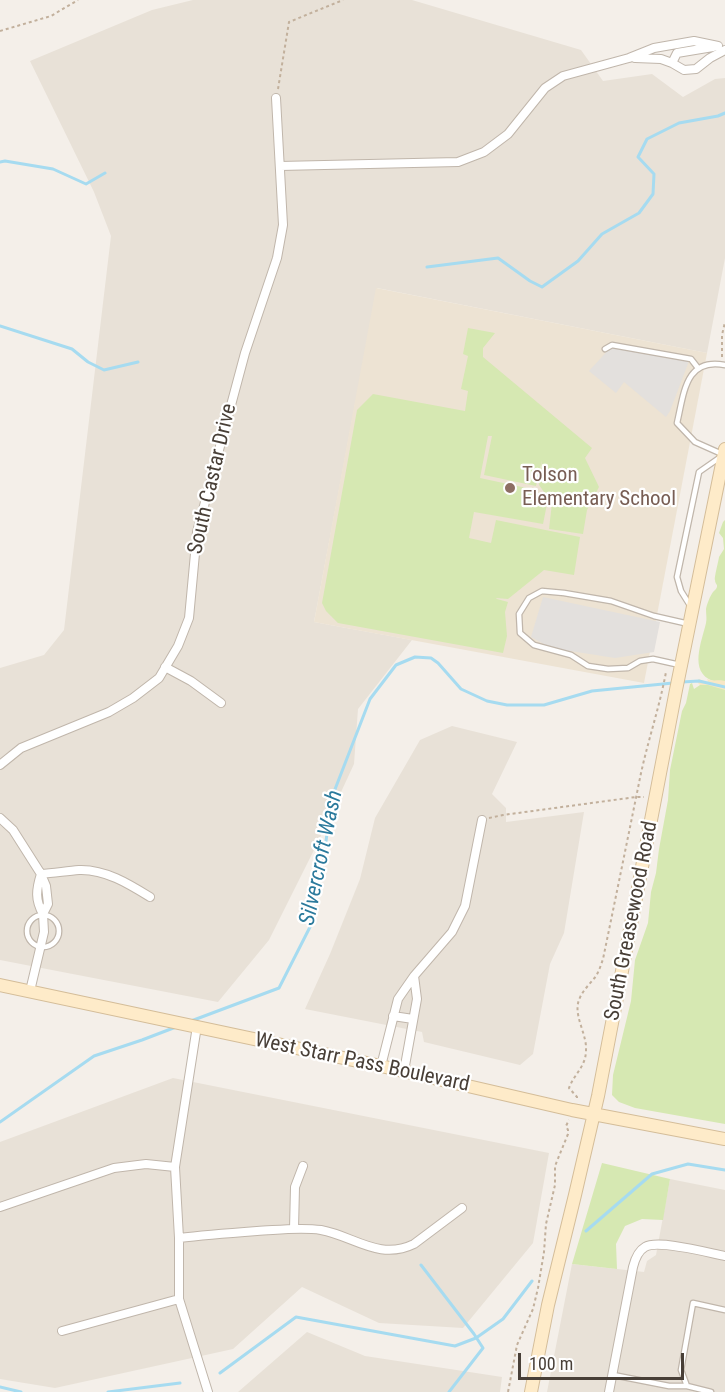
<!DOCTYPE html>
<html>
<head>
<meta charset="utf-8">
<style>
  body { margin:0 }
  #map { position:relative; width:725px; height:1392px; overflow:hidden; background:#f4efe9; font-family:"Roboto Condensed",sans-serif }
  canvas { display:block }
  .scale { position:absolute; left:518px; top:1353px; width:166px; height:27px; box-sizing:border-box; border:3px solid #483f37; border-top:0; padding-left:8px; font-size:18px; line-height:21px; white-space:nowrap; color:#483f37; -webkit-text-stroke:4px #fff; paint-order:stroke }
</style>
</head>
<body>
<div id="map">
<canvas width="725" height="1392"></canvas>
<div class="scale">100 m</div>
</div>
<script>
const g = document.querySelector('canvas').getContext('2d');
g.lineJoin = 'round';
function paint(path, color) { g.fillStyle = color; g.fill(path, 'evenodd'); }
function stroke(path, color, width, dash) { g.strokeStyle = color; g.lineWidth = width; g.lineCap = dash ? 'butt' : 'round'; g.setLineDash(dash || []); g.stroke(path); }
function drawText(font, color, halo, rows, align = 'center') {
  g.font = font + ' "Roboto Condensed",sans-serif'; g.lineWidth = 4.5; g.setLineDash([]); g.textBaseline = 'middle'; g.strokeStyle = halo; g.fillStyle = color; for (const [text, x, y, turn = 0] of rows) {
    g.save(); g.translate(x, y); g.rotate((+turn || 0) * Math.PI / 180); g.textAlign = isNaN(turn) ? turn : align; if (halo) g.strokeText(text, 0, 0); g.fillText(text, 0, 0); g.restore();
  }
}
const residential = new Path2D(`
  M193,0H412L581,50L603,81L652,74L683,97L715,79L725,78V258L707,353L377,288L314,622L412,640L358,709L354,764L317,844L269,940L218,1002L0,960V668L44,655L64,630L111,236L94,192L30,61L152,10Z
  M452,726L517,742L492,794L506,808V822L584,812L564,933L550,964L533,1054L520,1065L424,1042L422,1032L305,1009L330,954L360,879L375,818L420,740Z
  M173,1078L549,1153L533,1243L463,1328L379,1323L302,1287L233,1349L55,1388L0,1379V1142Z
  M670,1179L725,1190V1392H547L572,1264L644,1272L647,1261L656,1255Z
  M307,1332L365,1356L502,1377L500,1392H238Z`);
const education = new Path2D(`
  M376,288L707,353L644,683L314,622Z`);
const green = new Path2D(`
  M468,328L495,333L483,348V357L592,448L585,458L599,487L587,510L583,534L549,529L552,503L539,485L542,460L536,486L484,475L492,436H488L480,478L536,490L547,504L543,524L474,512L469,538L491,543L496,520L580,537L574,575L544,570L508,599L496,598L497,599L508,602L505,612L507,636L503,653L338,623L326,611L322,603L357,410L373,394L465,411L468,391L461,389L468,356L463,354Z
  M725,520V1124L635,1108L619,1102L612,1095L613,1075L631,1001L635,960L648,923L651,892L656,873L659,849L668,800L670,770L682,711L686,703L690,684L692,683L694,689L700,685H708L713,681C688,672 702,641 706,623C707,619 706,614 706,609C707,604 710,596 713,592C714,591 715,590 716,589C719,584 715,585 715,580C714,578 719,559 719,557C720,555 723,551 724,549L723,538L719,533L723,522Z
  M602,1163L670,1179L663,1220L642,1219L625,1226L616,1244L617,1269L572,1264Z`);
const sand = new Path2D(`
  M699,679L707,682L708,681L707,679C715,682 718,679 725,681V690L708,685H700L698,683V680Z`);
const parking = new Path2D(`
  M612,346L689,361L670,411L666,417L624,382L616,393L589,371Z
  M543,597L660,622L654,652L615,658L551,648L531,637Z`);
const stream = new Path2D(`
  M0,162L5,161L53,169L86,184L105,173
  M427,267L498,258L530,281L542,287L578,261L602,234L639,213L653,194L654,174L638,157L647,139L679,123L718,116L725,113
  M0,326L72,349L88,362L104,370L138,362
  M682,682L699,681L725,687
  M191,1021L279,988L310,927L323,863L332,797L370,699L396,665L415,657L431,658L438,663L461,689L487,701L507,705H544L592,691L673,683
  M0,1122L94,1056L142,1040L176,1027
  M586,1231L652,1174L688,1164L725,1170
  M421,1265L474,1334L483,1348L449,1392
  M220,1373L296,1317L455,1346L476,1338L503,1319L532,1281
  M0,1387L21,1392
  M108,1392L180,1383`);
const path = new Path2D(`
  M0,31L51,16L78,0
  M278,89L289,22L343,0
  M722,357V335L725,322
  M489,818L503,815L636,797H644
  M577,1098V1097L569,1088C574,1074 586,1067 586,1050C587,1034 573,1015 579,1000C582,991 590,984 596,976C599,971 601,965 603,959C615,901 627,842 639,783C646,746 659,710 666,672
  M508,1392L517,1345L533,1309L538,1288L544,1252L546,1224L555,1185V1166L568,1134V1130L566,1126L569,1120`);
const lane = new Path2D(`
  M605,349L612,345L691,359L698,368
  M722,454L695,442L677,423C684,394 685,357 725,365
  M691,607L681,591L677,577L699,472L722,456
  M680,665L653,659L640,661L628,668L608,669L588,666L571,655L534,645L520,633L519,614L529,598L542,591L564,593L611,601L654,616L689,624
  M27 931a16 16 0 1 1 32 0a16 16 0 1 1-32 0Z
  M613,1375L669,1386H687
  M711,1392L687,1386L681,1370L693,1303L725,1310`);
const street = new Path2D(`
  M635,58L661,59L672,63L684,70L696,69L710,58L725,50
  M672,63L677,53L713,47
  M280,166L458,162L484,152L508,134L545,88L563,76L629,58L654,48L694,41L718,46
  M165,667L191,681L221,703
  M0,765L21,748L109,712L133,698L159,678L178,646L189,618L197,532L245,353L277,258L283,225L276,98
  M0,818L13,830L41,874C54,873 67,871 79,870C105,869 129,884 150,897
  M414,976L452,932L465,906L482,820
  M30,991L44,932L43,914L48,904L46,886L41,874C36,890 35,900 43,914
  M393,1016L413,1019
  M197,1026L175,1167L179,1238V1299L208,1392
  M381,1066L398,999L414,976L417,999L404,1071
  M0,1207L114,1168L146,1164L175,1167
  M294,1229L295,1187L303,1166
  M179,1238C205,1235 231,1233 257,1231C278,1230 300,1227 321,1230C354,1236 379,1261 414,1244L462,1208
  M62,1331L179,1299
  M609,1392L633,1267C635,1259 638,1251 645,1247C658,1239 709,1253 725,1256`);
const secondary = new Path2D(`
  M0,985L381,1066L572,1110L725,1139
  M531,1392L548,1305L575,1195L598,1096L676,690L725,449`);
const markers = [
  [510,488,6,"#8d6e63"]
];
const educationNames = [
  ["Tolson",522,476],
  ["Elementary School",522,500]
];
const streetNames = [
  ["South Castar Drive",213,479,-77],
  ["South Greasewood Road",632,921,-79],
  ["West Starr Pass Boulevard",362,1063,12]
];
const waterNames = [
  ["Silvercroft Wash",322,858,-78]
];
paint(residential, '#e8e1d7');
paint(education, '#ede3d3');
paint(green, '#d6e8b2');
paint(sand, '#f8e7c5');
paint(parking, '#e3e0dd');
stroke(stream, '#a6dbf0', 3);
stroke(lane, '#c0b6ab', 7);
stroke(street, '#c0b6ab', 10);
stroke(secondary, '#d4bd99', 14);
stroke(path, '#c2b09c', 2, [3, 3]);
stroke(lane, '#fff', 4.5);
stroke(street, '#fff', 8);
stroke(secondary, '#feebc9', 12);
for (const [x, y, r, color] of markers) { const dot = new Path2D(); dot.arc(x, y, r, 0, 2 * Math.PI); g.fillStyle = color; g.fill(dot); stroke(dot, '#fff', 2); }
drawText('21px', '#785e54', '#fff', educationNames, 'left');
drawText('21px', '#483f37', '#fff', streetNames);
drawText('italic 22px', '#2b7a9c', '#fff', waterNames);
</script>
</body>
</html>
